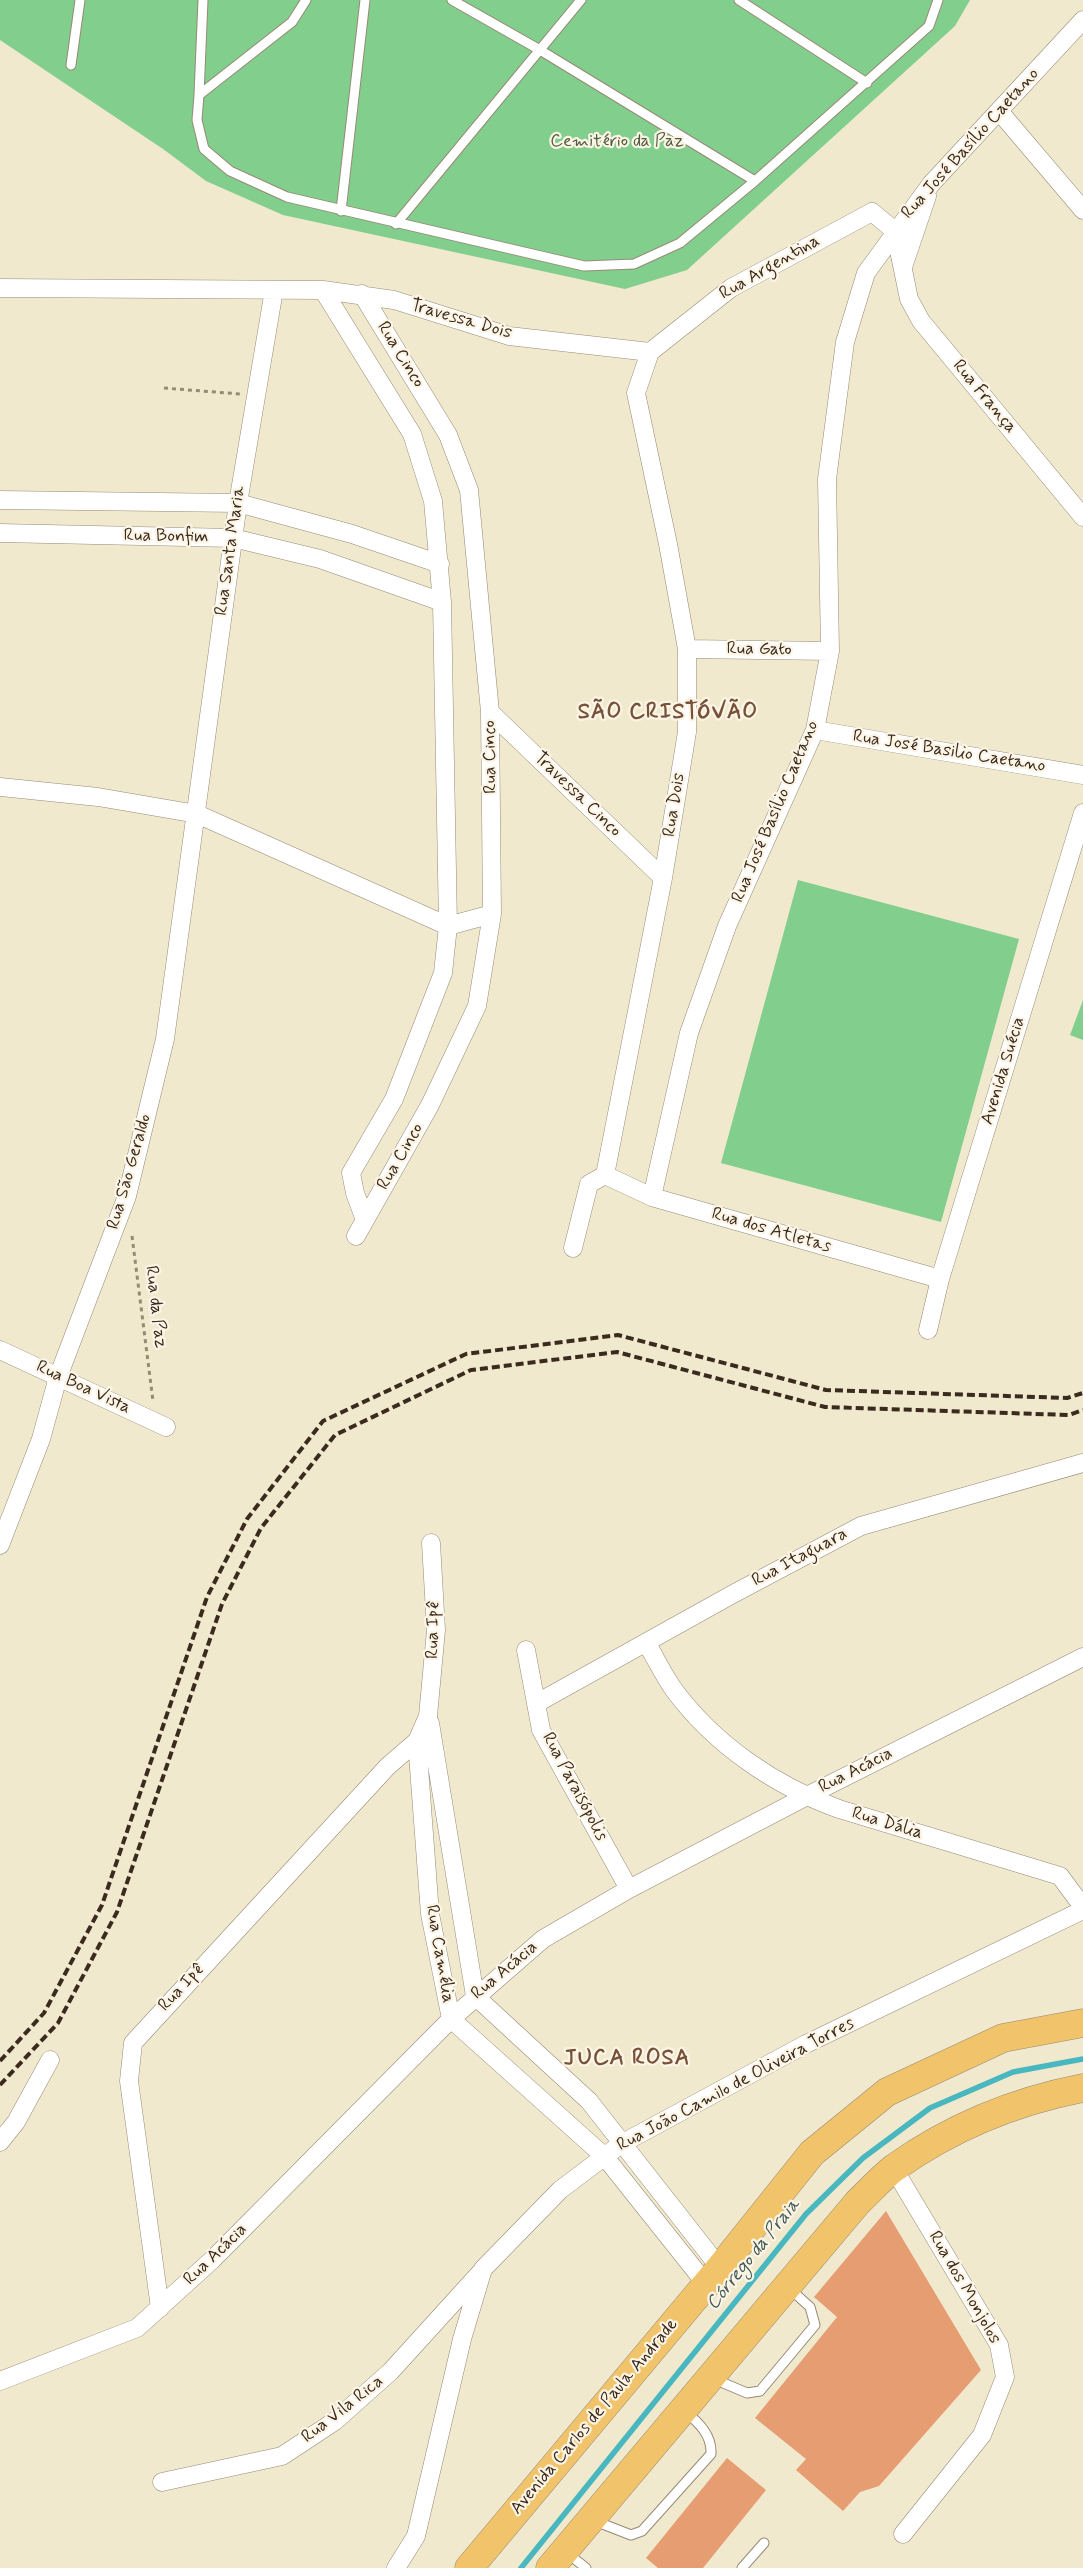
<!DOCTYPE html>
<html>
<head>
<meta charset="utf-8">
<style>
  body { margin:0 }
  canvas { display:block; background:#f0e9cd }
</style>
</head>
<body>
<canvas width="1083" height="2568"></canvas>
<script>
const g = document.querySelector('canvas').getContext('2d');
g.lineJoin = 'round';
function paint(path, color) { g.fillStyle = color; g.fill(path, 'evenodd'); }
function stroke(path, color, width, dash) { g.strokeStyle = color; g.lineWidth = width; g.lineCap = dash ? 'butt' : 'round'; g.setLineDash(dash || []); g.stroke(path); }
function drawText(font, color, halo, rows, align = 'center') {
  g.font = font + ' Mynerve,sans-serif'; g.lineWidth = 4.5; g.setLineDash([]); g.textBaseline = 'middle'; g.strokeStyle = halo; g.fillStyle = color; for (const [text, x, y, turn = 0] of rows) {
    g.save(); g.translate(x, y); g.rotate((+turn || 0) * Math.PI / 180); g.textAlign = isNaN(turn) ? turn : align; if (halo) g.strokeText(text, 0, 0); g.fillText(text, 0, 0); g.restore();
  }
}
const green = new Path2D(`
  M0,0H970L955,26L687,270L625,289L283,215L206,181L163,149L0,40Z
  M798,880L1019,939L941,1222L721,1163Z
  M1083,1000V1040L1070,1035Z`);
const stream = new Path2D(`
  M521,2568L806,2214L863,2158L930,2108L1013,2072L1083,2059`);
const building = new Path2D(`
  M886,2211L981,2370L879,2486L860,2492L843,2511L796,2470L806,2459L755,2418L837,2317L814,2297Z
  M727,2458L766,2490L703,2568H658L646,2558Z`);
const path = new Path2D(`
  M164,388L240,394
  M132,1236L153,1401`);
const lane = new Path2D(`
  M306,0L292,22L199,95L197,120L204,149L230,171L287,197L584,266L634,264L680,243L755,181L929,26L938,0
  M452,0L540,50L755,181
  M739,0L867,83
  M71,65L80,0
  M199,95L203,0
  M341,211L365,0
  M396,224L581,0
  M714,2379L747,2393L760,2391L815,2325L810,2307L789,2288
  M595,2521L631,2535L642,2531L711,2454C712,2435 699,2423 685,2411
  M566,2552L586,2568
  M742,2568L764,2543`);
const street = new Path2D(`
  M999,111L1083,210
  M895,231L909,299L921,321L1083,517
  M903,267L927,196
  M0,288L323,290L394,300L509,336L650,352
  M323,290L412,434L433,501L442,602L448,926L443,973L394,1099L351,1173L355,1193L365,1220
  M650,352L731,288L872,212L895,231
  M0,500L238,503L352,534L440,564
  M0,533L233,538L320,559L442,602
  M687,649L830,651
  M490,712L663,878
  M815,730L1083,775
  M0,787L98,797L197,814L448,926L492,914
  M605,1175L652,1197L940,1279
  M652,1197L689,1033L727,926L815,730L830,651L827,479L845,342L866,273L931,184L1083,20
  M356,1236L430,1105L477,1006L492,914L490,712L469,490L448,435L362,294
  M573,1248L589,1184L605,1175L663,878L687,732V649L668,544L636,393L650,352
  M928,1330L940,1279L1083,813
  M0,1350L166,1427
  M431,1543L436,1630L428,1716L417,1741L430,1914L451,2019L605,2157L706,2284
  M0,1545L41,1439L58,1377L127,1196L165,1039L238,503L274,290
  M647,1644C656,1659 664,1676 674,1690C715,1745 775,1786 839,1809L1060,1876L1083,1907
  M526,1650L541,1730L629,1889
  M537,1703L733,1594L861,1526L1083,1463
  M430,1723L475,1996L589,2101L720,2268
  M0,2142L16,2122L50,2060
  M894,2169L999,2345L1005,2377L982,2435L903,2534
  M160,2308L129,2081L133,2043L388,1766L417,1741L426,1737
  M0,2381L137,2328L212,2260L451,2019L543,1939L629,1889L805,1797L1083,1657
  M162,2482L282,2456L335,2421L391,2371L480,2273
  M396,2568L416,2536L462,2339L483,2269L560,2190L621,2144L806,2044L1083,1910`);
const primary = new Path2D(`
  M469,2568L720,2268L812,2153L887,2092L1003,2038L1083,2023
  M550,2568L858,2202C870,2191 881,2178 894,2168C950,2128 1016,2101 1083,2088`);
const rail = new Path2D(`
  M0,2061L44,2013L102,1905L207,1597L247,1519L323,1421L466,1354L618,1335L826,1390L1067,1398L1083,1393
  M0,2085L58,2023L117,1912L222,1604L261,1528L335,1435L471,1370L617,1352L825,1407L1069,1415L1083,1410`);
const parkNames = [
  ["Cemitério da Paz",617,142]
];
const streetNames = [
  ["Rua José Basílio Caetano",971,144,-48],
  ["Rua Argentina",770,268,-30],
  ["Travessa Dois",461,320,16],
  ["Rua Cinco",400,355,58],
  ["Rua França",984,397,50],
  ["Rua Bonfim",166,537,1],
  ["Rua Santa Maria",231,551,-82],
  ["Rua Gato",759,650,1],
  ["Rua José Basilio Caetano",949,752,9],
  ["Rua Cinco",491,757,-91],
  ["Travessa Cinco",577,795,44],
  ["Rua Dois",675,805,-81],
  ["Rua José Basílio Caetano",776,812,-67],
  ["Avenida Suécia",1004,1071,-73],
  ["Rua Cinco",401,1157,-60],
  ["Rua São Geraldo",130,1172,-74],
  ["Rua dos Atletas",771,1231,16],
  ["Rua da Paz",155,1307,83],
  ["Rua Boa Vista",83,1388,25],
  ["Rua Itaguara",800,1558,-28],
  ["Rua Ipê",434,1630,-89],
  ["Rua Acácia",856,1771,-27],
  ["Rua Paraisópolis",574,1787,62],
  ["Rua Dália",887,1824,17],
  ["Rua Camélia",439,1954,80],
  ["Rua Acácia",505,1971,-40],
  ["Rua Ipê",182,1988,-47],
  ["Rua João Camilo de Oliveira Torres",736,2085,-28],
  ["Rua Acácia",216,2255,-44],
  ["Rua dos Monjolos",964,2288,60],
  ["Rua Vila Rica",343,2410,-38],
  ["Avenida Carlos de Paula Andrade",595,2417,-50]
];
const waterNames = [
  ["Córrego da Praia",754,2255,-51]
];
const districtNames = [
  ["SÃO CRISTÓVÃO",668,713],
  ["JUCA ROSA",627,2059]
];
paint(green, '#82ce8d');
stroke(stream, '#48b7c0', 5.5);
paint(building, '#e59d71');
stroke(lane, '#968a76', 11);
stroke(street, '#968a76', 19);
stroke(primary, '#968a76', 29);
stroke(path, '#968a76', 3, [4, 4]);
stroke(lane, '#fff', 9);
stroke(street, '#fff', 18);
stroke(primary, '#f1c36a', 28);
stroke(rail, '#3b2a1e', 4, [8, 4]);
drawText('18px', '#505b3f', '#fcf5e5', parkNames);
drawText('18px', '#3b2a1e', '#fcf5e5', streetNames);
drawText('italic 19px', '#405b57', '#fcf5e5', waterNames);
g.letterSpacing = '1px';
drawText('bold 22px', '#76523b', '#fcf5e5', districtNames);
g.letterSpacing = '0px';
</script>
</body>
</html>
